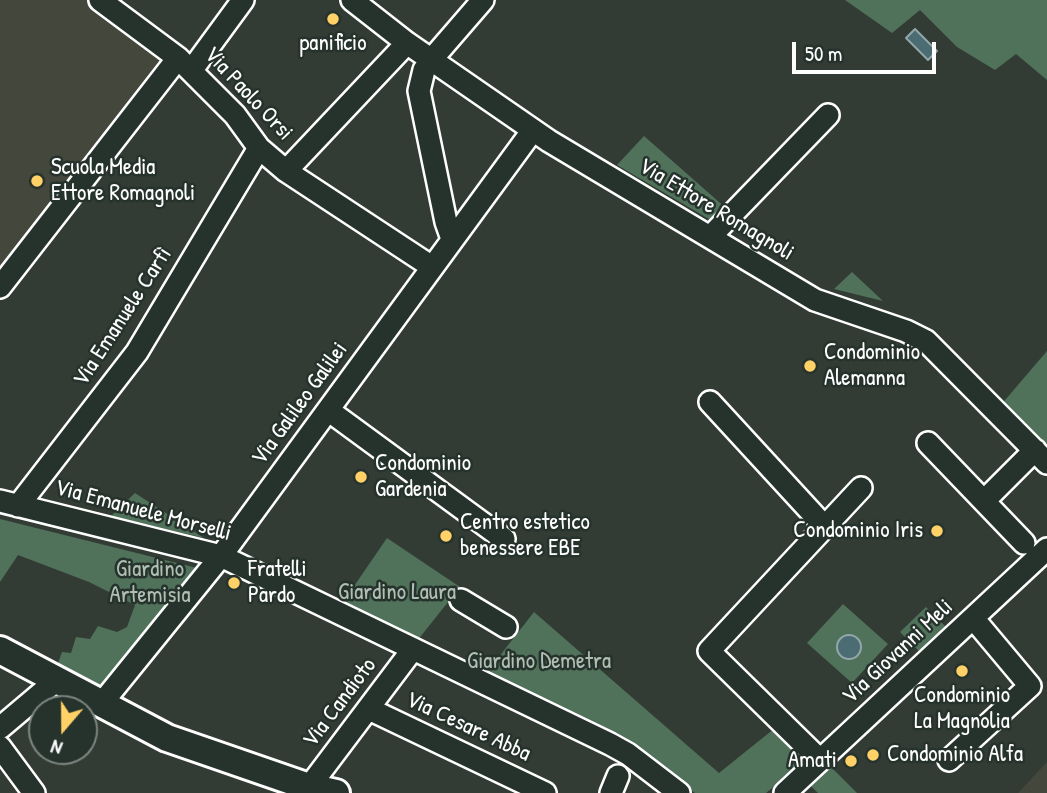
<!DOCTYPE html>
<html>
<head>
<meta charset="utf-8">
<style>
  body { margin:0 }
  #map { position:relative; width:1047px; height:793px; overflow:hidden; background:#333c34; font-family:"Patrick Hand",sans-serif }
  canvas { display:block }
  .north { position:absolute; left:28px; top:695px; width:70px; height:70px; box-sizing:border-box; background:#26332d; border:2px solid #7d8581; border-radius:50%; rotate:200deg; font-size:19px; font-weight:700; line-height:28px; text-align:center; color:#fff }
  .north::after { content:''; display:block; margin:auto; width:24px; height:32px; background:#ffd166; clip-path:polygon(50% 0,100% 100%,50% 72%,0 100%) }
  .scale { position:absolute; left:792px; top:42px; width:144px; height:32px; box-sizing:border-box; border:4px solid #fff; border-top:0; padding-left:9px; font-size:21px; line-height:24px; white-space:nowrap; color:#fff; -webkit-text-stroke:5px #26332d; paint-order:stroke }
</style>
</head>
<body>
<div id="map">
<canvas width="1047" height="793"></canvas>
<div class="north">N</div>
<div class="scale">50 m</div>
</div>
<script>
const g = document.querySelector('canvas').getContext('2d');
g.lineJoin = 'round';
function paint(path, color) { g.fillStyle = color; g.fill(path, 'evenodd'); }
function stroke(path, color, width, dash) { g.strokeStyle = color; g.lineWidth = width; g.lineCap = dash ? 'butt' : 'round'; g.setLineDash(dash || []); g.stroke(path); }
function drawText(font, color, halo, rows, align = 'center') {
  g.font = font + ' "Patrick Hand",sans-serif'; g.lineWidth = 5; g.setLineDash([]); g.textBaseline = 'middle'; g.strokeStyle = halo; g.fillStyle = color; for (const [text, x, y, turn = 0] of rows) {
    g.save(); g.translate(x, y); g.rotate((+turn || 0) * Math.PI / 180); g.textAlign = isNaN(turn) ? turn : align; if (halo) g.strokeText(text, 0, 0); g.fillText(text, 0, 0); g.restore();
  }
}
const built = new Path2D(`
  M0,0H87L166,66L0,274Z
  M1047,762V793H1018Z`);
const green = new Path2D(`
  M845,0H1047V80L1016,54L995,70L957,47L920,10L892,33Z
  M644,136L727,209L714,222L617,165Z
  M852,272L883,301L834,289Z
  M1047,351V454L1000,406Z
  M135,493L204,538L111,516Z
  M0,519L197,568L98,691L57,666L62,652L71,653L76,637L90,639L98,626L117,632L127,627L135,605L89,582L18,555L0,582Z
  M387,538L460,587L413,646L339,608Z
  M843,604L888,644L852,683L807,643Z
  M926,607L946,627L920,652L900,632Z
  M534,612L719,773L775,728L808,758L766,793H695L616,735L604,736L487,672Z
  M827,763L857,793H818L808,783Z`);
const water = new Path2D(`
  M915,29L937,51L928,60L906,38Z
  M837 647a12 12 0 1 1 24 0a12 12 0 1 1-24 0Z`);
const minor = new Path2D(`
  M100,0L178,58L235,115L259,148L286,171L432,267
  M352,0L407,43L549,141L815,300L906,331L926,341L1047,463
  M191,71L243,0
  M286,171L407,43
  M710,237L828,115
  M452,239L446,222L419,91L424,70L432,59L483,0
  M0,287L178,58
  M710,402L825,527
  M328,410L504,539
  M928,443L1024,543
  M0,501L221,556L610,744L628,754L679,793
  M984,501L1035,450
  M18,506L137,352L259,148
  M461,600L506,627
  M102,703L221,556L533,130
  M369,709L545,793
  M0,728L58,679
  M0,747L34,793
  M820,760L709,651L861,488
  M949,760L1030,686L973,618
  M309,787L413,649
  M611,793L618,776
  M785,793L1047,549`);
const tertiary = new Path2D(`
  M0,650L167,738L309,787L336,793`);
const markers = [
  [333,19,7,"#ffd166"],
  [37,181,7,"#ffd166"],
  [810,366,7,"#ffd166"],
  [361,477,7,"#ffd166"],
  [937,531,7,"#ffd166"],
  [446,536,7,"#ffd166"],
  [234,583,7,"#ffd166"],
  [962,671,7,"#ffd166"],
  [873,755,7,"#ffd166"],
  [851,761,7,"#ffd166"]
];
const poiNames = [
  ["panificio",333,44,"center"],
  ["Scuola Media",51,168],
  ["Ettore Romagnoli",51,194],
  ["Condominio",824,353],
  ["Alemanna",824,379],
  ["Condominio",375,464],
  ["Gardenia",375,490],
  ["Centro estetico",460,523],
  ["benessere EBE",460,549],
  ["Condominio Iris",923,531,"right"],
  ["Fratelli",248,570],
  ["Pardo",248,596],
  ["Condominio",962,696,"center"],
  ["La Magnolia",962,722,"center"],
  ["Condominio Alfa",887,755],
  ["Amati",837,761,"right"]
];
const streetNames = [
  ["Via Paolo Orsi",248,94,47],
  ["Via Ettore Romagnoli",716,210,31],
  ["Via Emanuele Carfì",123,317,-57],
  ["Via Galileo Galilei",300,404,-54],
  ["Via Emanuele Morselli",143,511,15],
  ["Via Giovanni Meli",898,652,-43],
  ["Via Candioto",340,703,-53],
  ["Via Cesare Abba",468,727,25]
];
const parkNames = [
  ["Giardino",150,570],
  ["Artemisia",150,596],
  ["Giardino Laura",397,593],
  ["Giardino Demetra",539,662]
];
paint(built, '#43473c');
paint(green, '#50715a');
paint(water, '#4b6c72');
stroke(water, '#93a7aa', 2);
stroke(minor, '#fff', 26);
stroke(tertiary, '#fff', 32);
stroke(minor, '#26332d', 21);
stroke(tertiary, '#26332d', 26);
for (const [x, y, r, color] of markers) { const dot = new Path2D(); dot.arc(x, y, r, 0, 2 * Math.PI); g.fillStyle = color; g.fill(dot); stroke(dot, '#26332d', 2.5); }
drawText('23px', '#fff', '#26332d', poiNames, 'left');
drawText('23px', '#fff', '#26332d', streetNames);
drawText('23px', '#b0bfb5', '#26332d', parkNames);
</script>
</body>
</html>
